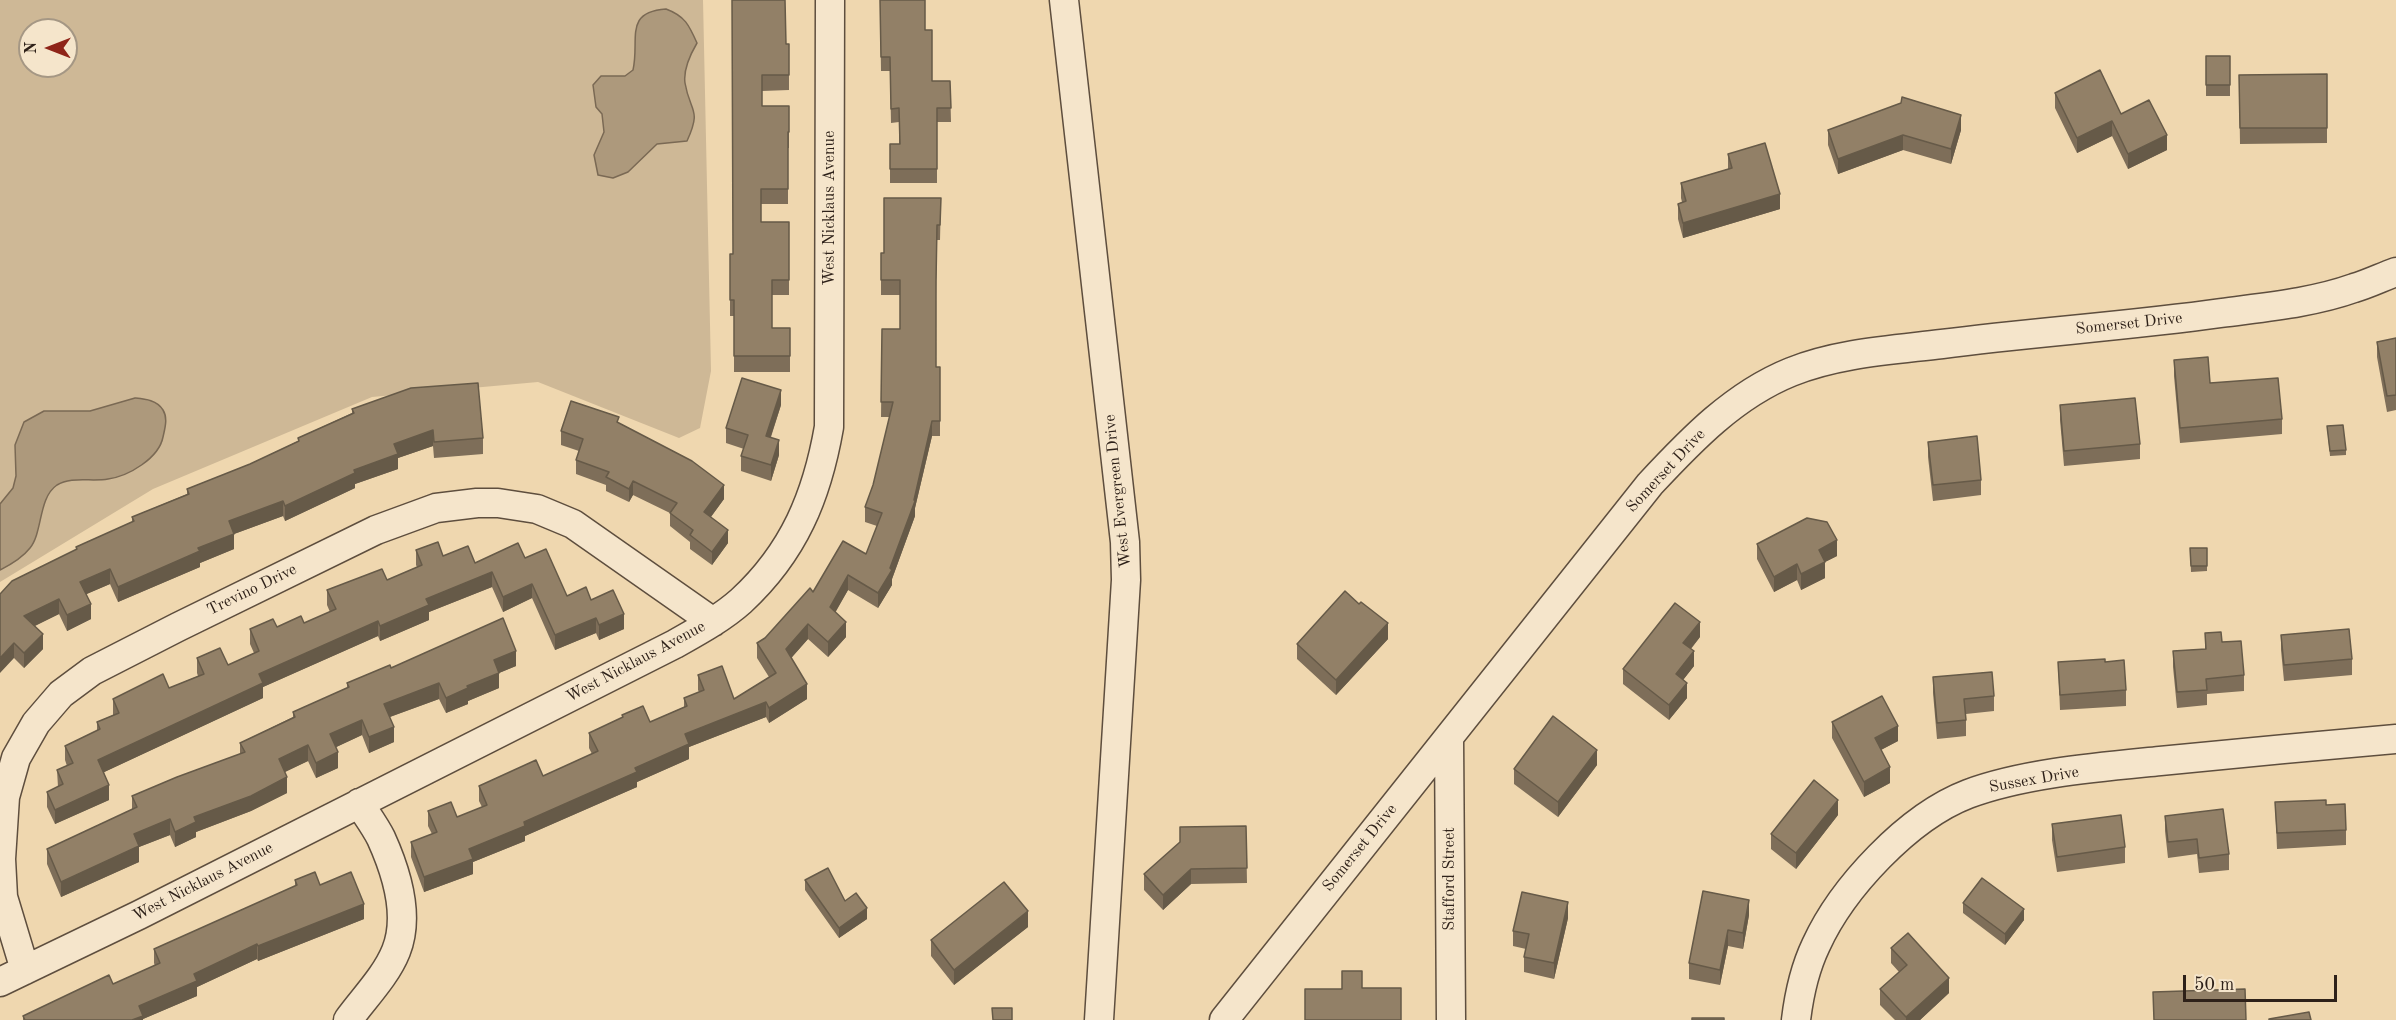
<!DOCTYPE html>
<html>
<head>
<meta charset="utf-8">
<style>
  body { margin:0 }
  #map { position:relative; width:2396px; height:1020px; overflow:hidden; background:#efd7af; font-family:"Old Standard TT",serif }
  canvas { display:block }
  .north { position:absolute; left:18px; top:18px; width:60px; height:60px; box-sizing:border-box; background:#f5e5cb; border:2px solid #a59784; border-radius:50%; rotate:270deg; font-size:16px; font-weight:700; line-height:24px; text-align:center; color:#2e2119 }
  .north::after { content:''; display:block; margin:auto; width:21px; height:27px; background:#8f2418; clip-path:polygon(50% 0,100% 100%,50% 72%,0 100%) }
  .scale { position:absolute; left:2183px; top:975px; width:154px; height:27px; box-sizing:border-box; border:3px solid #2e2119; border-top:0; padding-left:8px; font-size:18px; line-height:21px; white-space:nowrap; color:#2e2119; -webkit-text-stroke:4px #f5e5cb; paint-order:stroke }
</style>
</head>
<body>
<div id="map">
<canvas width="2396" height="1020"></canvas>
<div class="north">N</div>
<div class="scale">50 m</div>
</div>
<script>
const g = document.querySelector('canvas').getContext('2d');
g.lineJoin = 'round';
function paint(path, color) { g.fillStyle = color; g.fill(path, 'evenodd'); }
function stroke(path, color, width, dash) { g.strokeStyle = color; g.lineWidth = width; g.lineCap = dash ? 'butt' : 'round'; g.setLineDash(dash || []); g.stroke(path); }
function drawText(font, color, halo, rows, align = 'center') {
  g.font = font + ' "Old Standard TT",serif'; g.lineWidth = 4.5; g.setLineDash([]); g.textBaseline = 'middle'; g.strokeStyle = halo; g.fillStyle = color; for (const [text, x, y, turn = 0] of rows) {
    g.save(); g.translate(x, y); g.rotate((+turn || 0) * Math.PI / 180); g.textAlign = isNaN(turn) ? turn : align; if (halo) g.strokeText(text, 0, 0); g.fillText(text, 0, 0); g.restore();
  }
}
const green = new Path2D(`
  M0,0H703L711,371L700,428L679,438L538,382L372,397L153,489L0,582ZM30,30H66V66H30Z`);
const water = new Path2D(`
  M666,9C685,16 689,25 697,43C690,55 683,69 685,83C690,113 702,108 687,141L657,144L628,172L613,178L598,175L594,155L604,132L602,114L596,107L593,85L601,76H625L633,70C640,40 623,12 666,9Z
  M135,398C145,399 157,400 163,410C168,418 165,428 163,437C159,458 129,476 108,479C92,482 71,476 57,485C38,498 43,532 30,548C23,557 10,565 0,570V504L13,488L16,476L15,445L24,422L44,411H90Z`);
const minor = new Path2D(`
  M1064,0L1125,542L1126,580L1099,1020
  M1449,737L1451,1020
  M25,970L3,897L1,859L5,797L16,758L36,723L61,694L92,671L178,627L376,530L436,508L477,503H498L537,509L573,524L713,622
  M0,982L139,915L675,644C698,631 722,618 741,601C794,552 817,496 829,427L830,0
  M348,1020C364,998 386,976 396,951C410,916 396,871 381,838C375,826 366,814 359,803
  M1224,1020L1650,484C1691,440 1734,395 1791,372C1838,353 1892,350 1942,344C2034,332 2128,326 2221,313C2265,307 2312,303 2354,288C2368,284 2382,277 2396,272
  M1796,1020C1799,995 1805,968 1816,945C1842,888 1908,817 1968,794C2024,773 2100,767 2160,761C2239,753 2317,746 2396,739`);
const wall = new Path2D(`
  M732,0L786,44H789V90L762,91V106H789V148H788V204H761V222H789V295H772V328H790V372H734V316H730V254H733Z
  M880,0L925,30L932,81H950L951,122H937V183H890V144H899V122L891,123L890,71H881Z
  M2206,56H2230V96H2206Z
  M2327,74V143L2240,144L2239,75Z
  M2055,93L2121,114L2167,150L2128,169L2112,136L2077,153L2055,108Z
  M1828,130H1961L1951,164L1903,150L1838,174L1828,145Z
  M1728,154L1780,209L1683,238L1678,219V204L1682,202L1681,198V183L1728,169Z
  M941,198L940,240H937L936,296V367H940V436H932L915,508V516L892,579V585L878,608L848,590L835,612L846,637L828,657L808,639L791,658L807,699L769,723L766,717L689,747V759L637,782V787L525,836V841L473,862V874L424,892L411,857V842L432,834L428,826V811L457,817L482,807L479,801V786L543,776L592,754L589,748V733L622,718V715L650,722L684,707V698L699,692L698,690V675L734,699L769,677L757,658V643L765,638L813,592L866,554L877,526L865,522V507L873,485L890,417H881L882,329H900V295H881V253H884Z
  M2396,338V410L2387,412L2377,357V342Z
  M2174,360L2210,383L2282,419V434L2180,443L2174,376Z
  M781,405L771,437L779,455L771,481L741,471V456L744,449L726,443V428Z
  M2060,405L2140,444V459L2064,466L2060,420Z
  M352,409L483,438V454L434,458L433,446L398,458V469L355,484V488L285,521L283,516L234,534V549L200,563V567L118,602L110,584L86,594L91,619L67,631L59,614L35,626L43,649L24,668L14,658L0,594L76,550V547L132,522V517L187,494V489L250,464L298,441V438L352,413Z
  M619,423L724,499L711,517L728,543L712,565L690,549V542L670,526V513L633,495L629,502L606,491V485L576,474V460L579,451L561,445V431Z
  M2327,426L2346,450V455L2330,456Z
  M1928,442L1981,480V495L1933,501L1928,457Z
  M1757,544L1837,556L1825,562V578L1801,590L1797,580L1774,592L1757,559Z
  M2190,548L2207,566V571L2191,572Z
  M416,550L475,563L525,558L567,596L591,600L624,629L599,640L596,633L555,650L532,598L503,612L492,587L429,612V620L380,641L378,636L263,687V698L104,772L109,800L55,824L47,807V792L58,787L57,770L67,766L65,760V746L97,731V722L113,715V699L169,688L198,676L197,673V658L228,665L254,653L250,644V629L277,627L304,623L330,612L327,605V590L387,580L417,567L416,565Z
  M2205,633L2222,642L2244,675V691L2207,694V705L2177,708L2173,667V651L2205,649Z
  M2281,635L2352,659V675L2284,681L2281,650Z
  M1700,637L1691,649L1694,666L1683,680L1687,698L1669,720L1623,684V669Z
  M1388,639L1336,695L1297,659V644Z
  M2058,662H2105L2126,690V706L2060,710Z
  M516,666L499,673V688L468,701V704L446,713L439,699L390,717L394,742L369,753L362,735L336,747L338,768L316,778L308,761L284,772L287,793L251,811L196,832V837L175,847L170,835L139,847V862L61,897L47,864V849L132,810V796L240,754V743L293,717V712L347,688V683L391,668Z
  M1933,677L1994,696V711L1966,714V736L1937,739L1933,693Z
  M1832,722L1898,741L1881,750L1890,783L1864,797L1832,738Z
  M1597,765L1558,817L1514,784V769Z
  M2275,802L2326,805L2346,830V845L2277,849Z
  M1838,815L1796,869L1771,849V834Z
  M2165,816L2229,854V870L2199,873L2197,854L2168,858L2165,831Z
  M2052,824L2125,847V863L2057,872L2052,840Z
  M1246,826L1247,883L1191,884L1163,910L1144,890V874L1180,843Z
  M295,880L320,885L364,919L258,961L257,959L197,987V996L143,1019V1020H23V1016L113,984L155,966L154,963V949L295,886Z
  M805,880L845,901L867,919L839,938L805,890Z
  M1703,891L1749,915L1743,949L1728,946L1720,985L1689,979V963Z
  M1963,903L2024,920L2005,945L1963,913Z
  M1568,918L1554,979L1524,972V957L1526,949L1513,946V931Z
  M1028,927L954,985L931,956V940Z
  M1891,948L1949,993L1920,1020H1895L1880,1005V989L1899,972L1891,963Z`);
const shadedWall = new Path2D(`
  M1961,115V130L1951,164V149Z
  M2112,121V136L2077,153V138Z
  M1903,135V150L1838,174V159Z
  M2167,135V150L2128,169V154Z
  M1780,194V209L1683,238V223Z
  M781,390V405L766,451V436Z
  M932,421V436L915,508V516L892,579V585L878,608V593L914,500Z
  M433,430V446L398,458V469L355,484V488L285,521V506L354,470L394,444Z
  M779,440V455L771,481V465Z
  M633,481V495L629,502V489Z
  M724,485V499L704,526V512Z
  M283,501V516L234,534V549L200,563V567L118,602V587L198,548L229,521Z
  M728,530V543L712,565V552Z
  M1837,540V556L1819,565V550Z
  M1825,562V578L1801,590V574Z
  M1797,564V580L1774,592V577Z
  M110,569V584L80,597V582Z
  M492,572V587L429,612V620L380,641V626L426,599Z
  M848,575V590L830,622V607Z
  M532,584V598L503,612V597Z
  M59,599V614L24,631V616Z
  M91,604V619L67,631V615Z
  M624,614V629L599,640V625Z
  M596,618V633L555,650V635Z
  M378,621V636L263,687V698L98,775V760L259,674Z
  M846,622V637L828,657V642Z
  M1700,622V637L1683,658V643Z
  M1388,623V639L1336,695V680Z
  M808,624V639L786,664V649Z
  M43,634V649L24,668V653Z
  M14,643V658L0,673V658Z
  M516,651V666L499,673V688L468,701V704L446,713V698L467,686L494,660Z
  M1694,651V666L1676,689V674Z
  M439,683V699L384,719V704Z
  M1687,683V698L1669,720V705Z
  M807,684V699L769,723V708Z
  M766,702V717L689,747V759L637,782V787L525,836V841L473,862V874L424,892V877L469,849L635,768L685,734Z
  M362,720V735L330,750V734Z
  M1898,726V741L1875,753V738Z
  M394,727V742L369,753V737Z
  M308,745V761L279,775V759Z
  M1597,750V765L1558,817V802Z
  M338,752V768L316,778V763Z
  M1890,767V783L1864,797V782Z
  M287,777V793L251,811L196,832V837L175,847V832L194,817Z
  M109,785V800L55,824V810Z
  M1838,800V815L1796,869V853Z
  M170,819V835L139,847V862L61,897V882L134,834Z
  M1191,869V884L1163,910V895Z
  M1749,900V915L1743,949V933Z
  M1568,902V918L1554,979V963Z
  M364,904V919L258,961V946Z
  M867,908V919L839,938V928Z
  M2024,909V920L2005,945V934Z
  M1028,911V927L954,985V970Z
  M1728,930V946L1720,985V970Z
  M257,944V959L197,987V996L143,1019V1020H132L139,1006L194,974Z
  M1949,978V993L1920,1020H1906V1017Z`);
const building = new Path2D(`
  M732,0H785L786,44H789V75H762V106H789V132H788V189H761V222H789V280H772V328H790V356H734V300H730V254H733Z
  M880,0H925V30H932V81H950L951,108H937V169H890V144H900L899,108L891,109L890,57H881Z
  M2206,56H2230V85H2206Z
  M2100,70L2121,114L2149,100L2167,135L2128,154L2112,121L2077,138L2055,93Z
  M2327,74V128H2240L2239,75Z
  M1902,97L1961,115L1951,149L1903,135L1838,159L1828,130L1901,103Z
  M1765,143L1780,194L1683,223L1678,204L1686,201L1681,183L1732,168L1728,154Z
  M884,198H941L940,225H937L936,281V367H940V421H932L914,500L915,501L890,568L892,570L878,593L848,575L830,607L846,622L828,642L808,624L786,649L807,684L769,708L766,702L685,734L689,744L635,768L637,772L524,822L525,826L469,849L473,859L424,877L411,842L437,832L428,811L451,802L457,817L487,805L479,786L536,760L543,776L598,751L589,733L623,717L622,715L643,706L650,722L687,706L684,698L704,690L698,675L722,666L734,699L776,673L757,643L765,638L810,588L813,592L843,541L866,554L882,513L865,507L873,485L893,402H881L882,329H900V280H881V253H884Z
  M2396,338V395L2387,396L2377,342Z
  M2208,357L2210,383L2278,378L2282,419L2180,428L2174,360Z
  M742,378L781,390L766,436L779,440L771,465L741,456L748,435L726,428Z
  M478,383L483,438L434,442L433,430L394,444L398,454L354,470L355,473L285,506L283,501L229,521L234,534L198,548L200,551L118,587L110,569L80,582L91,604L67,615L59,599L24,616L43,634L24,653L14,643L0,658V594L12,581L77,549L76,547L134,521L132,517L189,494L187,489L250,464L299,441L298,438L354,413L352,409L411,388Z
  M2135,398L2140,444L2064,451L2060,405Z
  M571,401L619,417L617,422L692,461L724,485L704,512L728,530L712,552L690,535L693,530L670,513L677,503L633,481L629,489L606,477L609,472L576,460L583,439L561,431Z
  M2343,425L2346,450L2330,451L2327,426Z
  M1977,436L1981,480L1933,485L1928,442Z
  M1807,518L1827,522L1837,540L1819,550L1825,562L1801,574L1797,564L1774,577L1757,544Z
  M438,542L443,556L468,546L475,563L518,543L525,558L546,549L567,596L586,587L591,600L613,590L624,614L599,625L596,618L555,635L532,584L503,597L492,572L426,599L429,605L380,626L378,621L259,674L263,683L98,760L109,785L55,810L47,792L63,784L57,770L73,763L65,746L100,729L97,722L119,713L113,699L163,674L169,688L204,674L197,658L220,648L228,665L259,651L250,629L273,619L277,627L301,616L304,623L336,609L327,590L382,569L387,580L422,565L416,550Z
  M2190,548H2207V566H2191Z
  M1345,591L1359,604L1361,602L1388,623L1336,680L1297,644Z
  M1675,603L1700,622L1683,643L1694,651L1676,674L1687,683L1669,705L1623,669Z
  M503,618L516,651L494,660L499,673L467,686L468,688L446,698L439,683L384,704L394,727L369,737L362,720L330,734L338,752L316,763L308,745L279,759L287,777L251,796L194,817L196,822L175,832L170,819L134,834L139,846L61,882L47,849L137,807L132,796L177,777L245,752L240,743L295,717L293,712L349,687L347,683L390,665L391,668Z
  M2349,629L2352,659L2284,665L2281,635Z
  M2221,632L2222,642L2241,641L2244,675L2206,679L2207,690L2177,692L2173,651L2206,649L2205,633Z
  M2105,659V662L2124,660L2126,690L2060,695L2058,662Z
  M1992,672L1994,696L1964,699L1966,720L1937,723L1933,677Z
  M1882,696L1898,726L1875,738L1890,767L1864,782L1832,722Z
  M1553,716L1597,750L1558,802L1514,769Z
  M1814,780L1838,800L1796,853L1771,834Z
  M2326,800V805L2345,804L2346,830L2277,833L2275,802Z
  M2223,809L2229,854L2199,858L2197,839L2168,842L2165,816Z
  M2121,815L2125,847L2057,857L2052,824Z
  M1246,826L1247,868L1191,869L1163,895L1144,874L1180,842V827Z
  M828,868L845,901L856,893L867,908L839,928L805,880Z
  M315,872L320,885L351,872L364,904L258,946L257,944L194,974L197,981L139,1006L143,1016L132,1020H25L23,1016L109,975L113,984L160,963L154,949L297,885L295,880Z
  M1982,878L2024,909L2005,934L1963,903Z
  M1004,882L1028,911L954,970L931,940Z
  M1703,891L1749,900L1743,933L1728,930L1720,970L1689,963Z
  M1522,892L1568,902L1554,963L1524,957L1529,934L1513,931Z
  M1908,933L1949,978L1906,1017L1880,989L1907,965L1891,948Z
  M1342,971H1362V988H1401V1020H1305V989H1342Z
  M2245,989L2246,1020H2154L2153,992Z
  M992,1008H1012V1020H993Z
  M2309,1012L2311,1020H2269V1019Z
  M1692,1018H1724V1020H1692Z`);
const streetNames = [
  ["West Nicklaus Avenue",830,208,-90],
  ["Somerset Drive",2129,324,-6],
  ["Somerset Drive",1666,471,-47],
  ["West Evergreen Drive",1118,491,-96],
  ["Trevino Drive",252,590,-26],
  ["West Nicklaus Avenue",636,662,-28],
  ["Sussex Drive",2034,780,-10],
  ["Somerset Drive",1360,848,-51],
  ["Stafford Street",1450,879,-90],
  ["West Nicklaus Avenue",203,882,-27]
];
paint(green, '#ceb896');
paint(water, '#ad997c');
stroke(water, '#7a6954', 1.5);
stroke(minor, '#5e4e3e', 31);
stroke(minor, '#f5e5cb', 28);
paint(wall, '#7e6e59');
paint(shadedWall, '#665a48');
paint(building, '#928067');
stroke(building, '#665a48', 1.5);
drawText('16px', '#2e2119', '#f5e5cb', streetNames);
</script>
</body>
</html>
